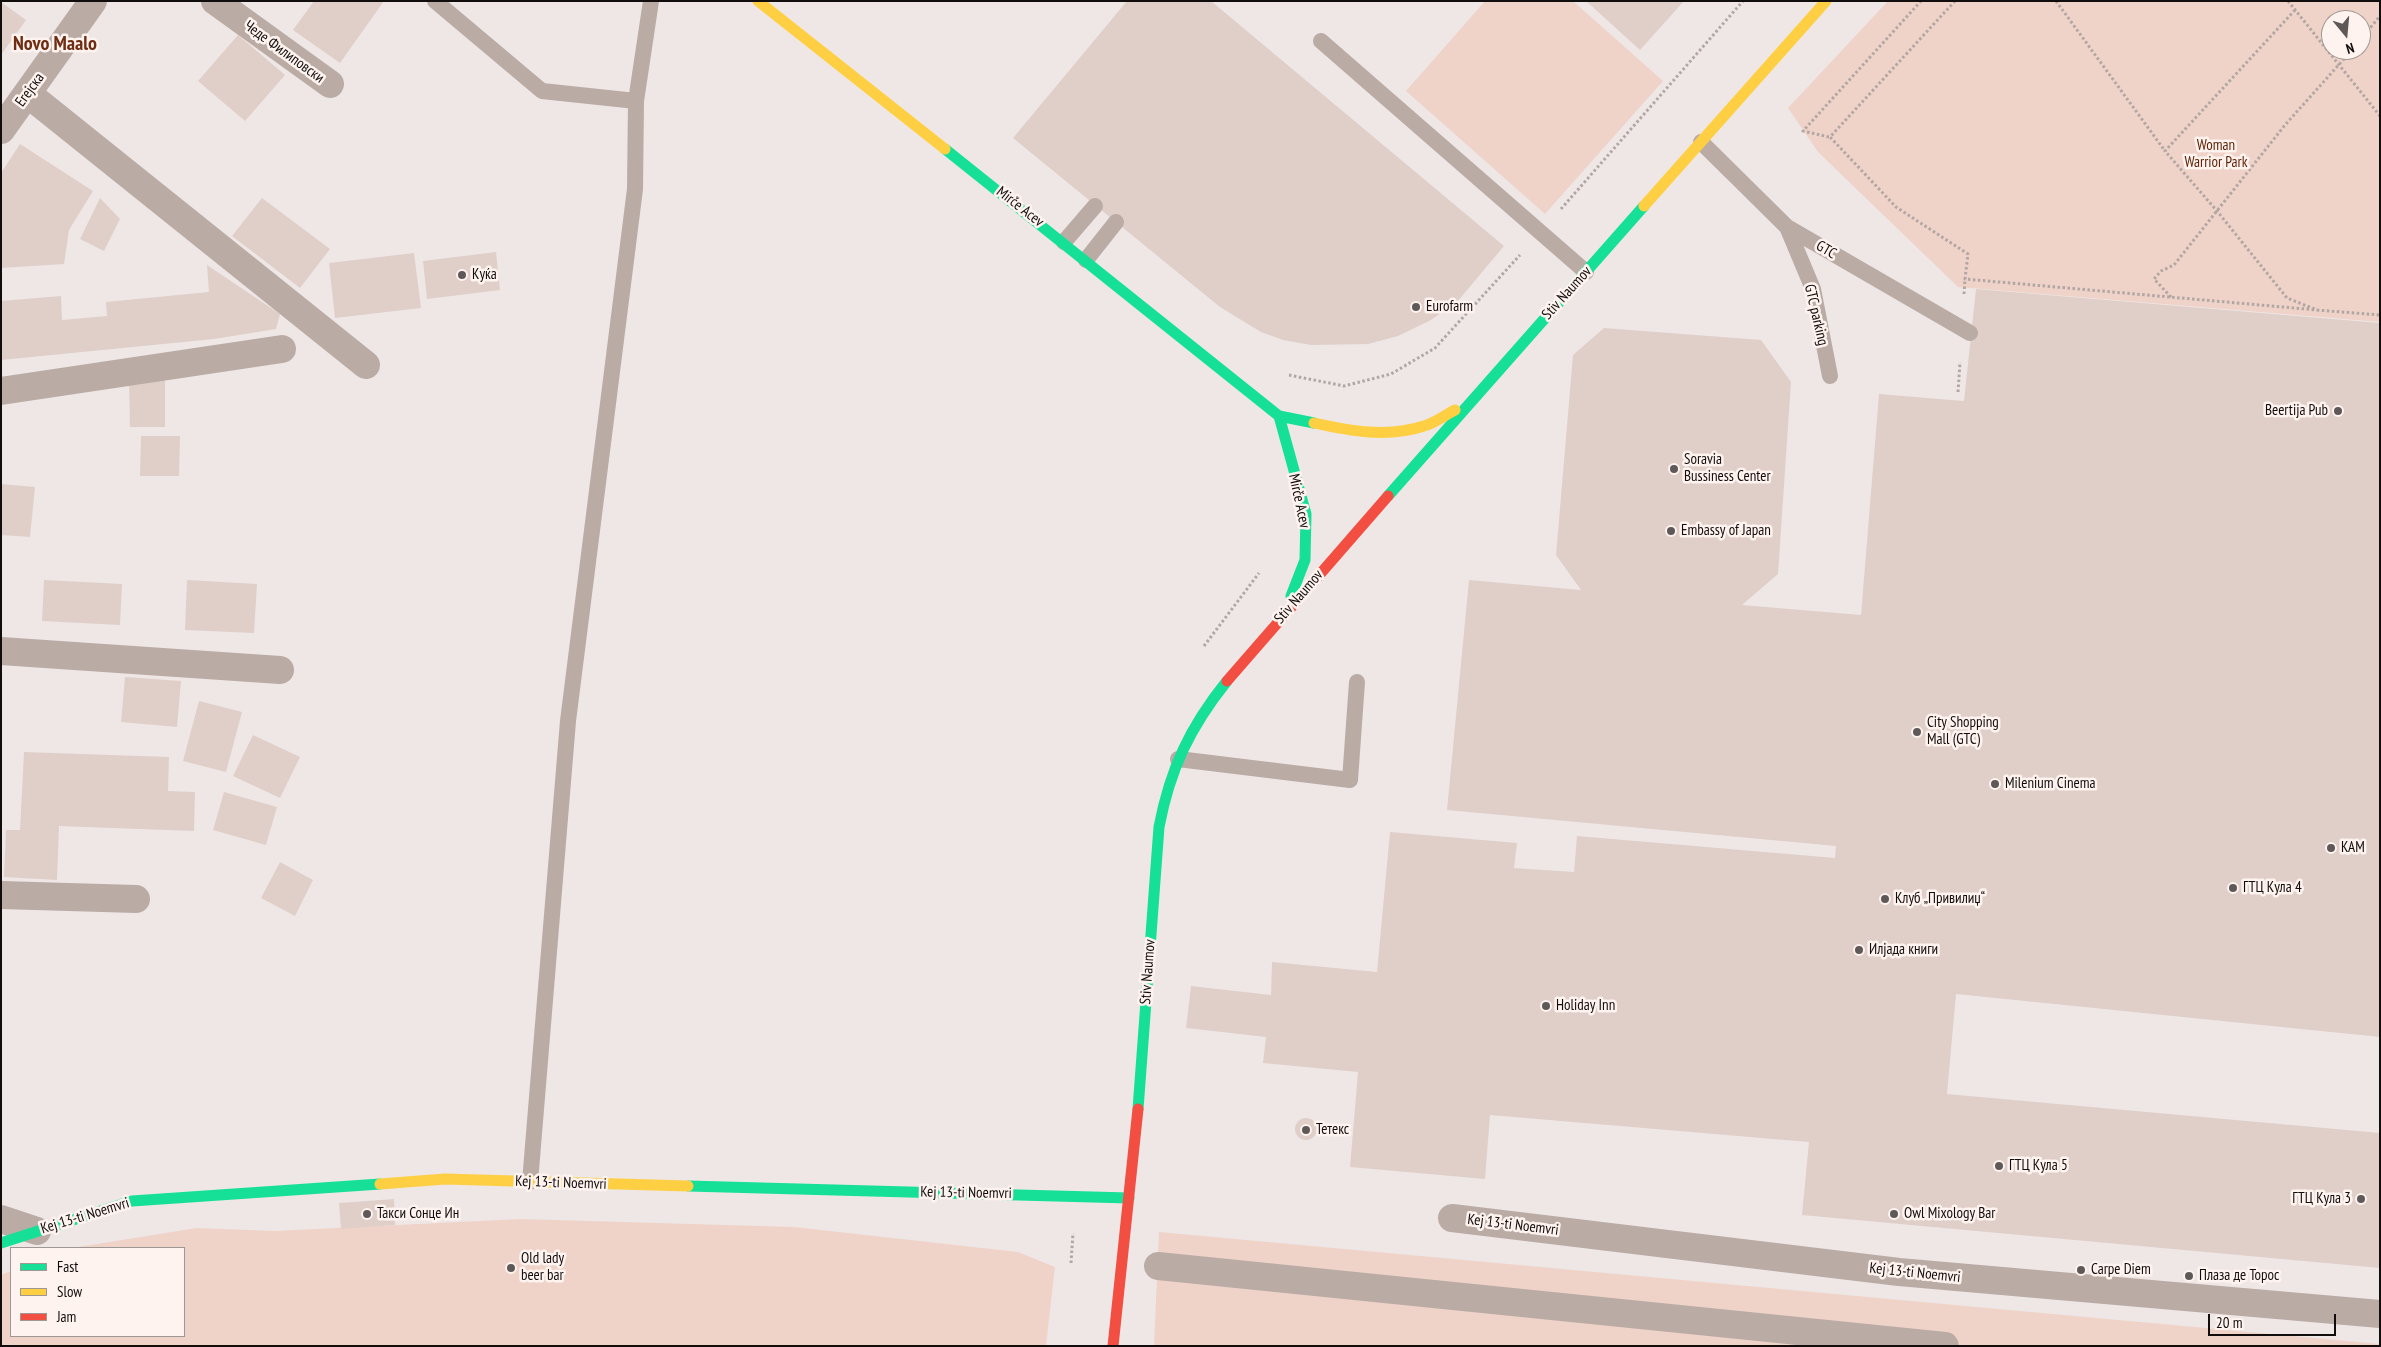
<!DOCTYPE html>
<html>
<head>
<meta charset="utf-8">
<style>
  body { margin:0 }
  #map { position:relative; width:2381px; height:1347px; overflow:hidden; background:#eee7e6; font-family:"PT Sans Narrow",sans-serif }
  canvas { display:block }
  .frame { position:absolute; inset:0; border:2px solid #110d0c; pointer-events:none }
  .legend { position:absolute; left:10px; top:1247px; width:175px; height:90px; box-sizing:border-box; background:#fef3ef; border:1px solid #9f9794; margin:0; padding:6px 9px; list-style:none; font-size:15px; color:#110d0c }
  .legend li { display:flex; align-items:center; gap:10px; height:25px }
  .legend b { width:25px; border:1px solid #9f9794 }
  .north { position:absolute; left:2321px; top:10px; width:50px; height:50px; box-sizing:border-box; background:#fef3ef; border:1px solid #9f9794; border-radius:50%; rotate:163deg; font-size:14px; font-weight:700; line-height:20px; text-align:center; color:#110d0c }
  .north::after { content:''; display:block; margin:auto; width:18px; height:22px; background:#5e5958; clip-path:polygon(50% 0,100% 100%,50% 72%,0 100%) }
  .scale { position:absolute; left:2208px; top:1314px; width:128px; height:22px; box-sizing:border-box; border:2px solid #110d0c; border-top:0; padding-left:6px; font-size:15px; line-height:18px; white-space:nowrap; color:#110d0c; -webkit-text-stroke:4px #fef3ef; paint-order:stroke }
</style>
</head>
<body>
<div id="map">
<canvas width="2381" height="1347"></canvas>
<div class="frame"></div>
<ul class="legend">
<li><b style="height:6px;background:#16e098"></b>Fast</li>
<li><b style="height:6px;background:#ffcf43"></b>Slow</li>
<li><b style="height:6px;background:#f24e42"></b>Jam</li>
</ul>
<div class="north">N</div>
<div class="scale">20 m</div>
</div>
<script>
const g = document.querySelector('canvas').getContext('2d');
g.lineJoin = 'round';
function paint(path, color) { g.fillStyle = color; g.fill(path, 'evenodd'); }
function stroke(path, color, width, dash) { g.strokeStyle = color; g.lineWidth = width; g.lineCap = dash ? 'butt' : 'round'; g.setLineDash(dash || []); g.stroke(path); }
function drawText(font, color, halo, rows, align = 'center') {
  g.font = font + ' "PT Sans Narrow",sans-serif'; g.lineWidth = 5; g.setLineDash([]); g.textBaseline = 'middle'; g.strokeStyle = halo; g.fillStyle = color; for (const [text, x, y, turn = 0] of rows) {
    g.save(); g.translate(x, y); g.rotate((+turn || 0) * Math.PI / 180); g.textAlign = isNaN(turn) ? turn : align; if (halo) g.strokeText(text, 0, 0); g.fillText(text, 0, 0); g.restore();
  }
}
const green = new Path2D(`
  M1485,1H1573L1663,81L1545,214L1406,91Z
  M1888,1H2380V322L1958,287L1818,152L1788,108ZM2331,20H2361V50H2331Z
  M521,1219L794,1227L1018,1252L1055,1267L1046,1346H1V1275L11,1271V1336H184V1248H72L197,1228L275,1231Z
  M1159,1232L2380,1344V1346H1154Z`);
const building = new Path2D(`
  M314,1H384L340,63L293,30Z
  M1127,1H1211L1504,246L1457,302L1431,320L1398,336L1368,344L1311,345L1283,340L1261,332L1220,307L1013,138Z
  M1586,1H1684L1640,50Z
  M1,2L26,20L1,55Z
  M238,35L285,75L245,121L198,81Z
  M20,144L93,191L69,230L64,264L1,268V173Z
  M100,198L120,219L104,251L80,239Z
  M262,198L330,249L300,288L232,236Z
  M496,252L500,290L427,299L423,261Z
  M414,253L421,308L335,318L329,263Z
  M207,265L280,314L276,329L214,339L1,360V301L61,296L62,320L107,316L106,302L209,292Z
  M1976,289L2380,323V1037L1956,994L1947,1094L2380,1133V1268L1802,1215L1809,1142L1490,1115L1485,1179L1350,1167L1358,1072L1263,1063L1266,1037L1186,1028L1191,986L1271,995L1272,962L1377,972L1390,832L1517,843L1514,868L1574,872L1577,836L1835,858L1836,846L1447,810L1469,580L1581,590L1556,555L1573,355L1604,328L1761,340L1791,382L1778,574L1742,605L1861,615L1879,394L1964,401Z
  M165,377V427H130L129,378Z
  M141,436H180L179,476H140Z
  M1,484L35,487L30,537L1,535Z
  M44,580L122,584L120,625L42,621Z
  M187,580L257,584L254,633L185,630Z
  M125,677L181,681L177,727L121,722Z
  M199,701L242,712L226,772L183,761Z
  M253,735L300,757L280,798L233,776Z
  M24,752L169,757L168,791L195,792L194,831L59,826L57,880L4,877L6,830H20Z
  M224,792L277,807L266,845L213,830Z
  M280,862L313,880L295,916L261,898Z
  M1295 1129a11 11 0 1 1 22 0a11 11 0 1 1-22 0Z
  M394,1199L395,1225L341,1229L339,1203Z`);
const path = new Path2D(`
  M1955,1L1830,137L1896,207L1968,254L1965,279L2317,310
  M2056,1L2165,151
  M2288,1L2380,116
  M2295,10L2165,151L2217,211L2287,298L2317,310L2380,315
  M2361,39L2380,16
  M1829,137L1803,131L1921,1
  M1561,209L1743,1
  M1964,294L1965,279
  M2171,297L2154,279L2161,271L2174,265L2285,125L2352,50
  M1289,375L1344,386L1391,374L1435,348L1520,255
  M1958,392L1960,362
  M1204,646L1259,573
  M1071,1263L1073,1233`);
const lane = new Path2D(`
  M435,1L542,91L636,101
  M1321,41L1586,272
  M1701,142L1787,227L1970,333
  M1787,227L1813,289L1830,376
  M1064,242L1095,206
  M1086,260L1116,222
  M1178,759L1350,780L1357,682
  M530,1182L568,721L635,189L636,101L651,1`);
const street = new Path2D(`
  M215,1L330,84
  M28,94L366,365
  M1,130L93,1
  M1,391L282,349
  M1,651L280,670
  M1,895L136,899
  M1452,1218L1899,1272L2380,1314
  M1,1219L37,1231
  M1158,1266L1945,1346`);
const fast = new Path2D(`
  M945,149L1279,416L1314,423
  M1279,416L1306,514L1305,560L1291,596
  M1388,496L1644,206
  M1138,1109L1159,827C1170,769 1190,727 1227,681
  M688,1186L1129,1198
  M1,1243L132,1201L380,1184`);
const slow = new Path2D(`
  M758,1L945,149
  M1644,206L1826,1
  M1314,423C1350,431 1388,438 1424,426C1435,423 1445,415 1455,410
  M380,1184L445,1179L688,1186`);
const jam = new Path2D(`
  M1227,681L1388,496
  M1113,1346L1138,1109`);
const markers = [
  [462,275,5,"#5e5958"],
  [1416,307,5,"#5e5958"],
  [2338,411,5,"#5e5958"],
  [1674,469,5,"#5e5958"],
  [1671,531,5,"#5e5958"],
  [1917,732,5,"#5e5958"],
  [1995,784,5,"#5e5958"],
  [2331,848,5,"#5e5958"],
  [2233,888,5,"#5e5958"],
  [1885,899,5,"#5e5958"],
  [1859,950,5,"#5e5958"],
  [1546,1006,5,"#5e5958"],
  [1306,1130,5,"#5e5958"],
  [1999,1166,5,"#5e5958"],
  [2361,1199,5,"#5e5958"],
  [367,1214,5,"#5e5958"],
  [1894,1214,5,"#5e5958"],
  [511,1268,5,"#5e5958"],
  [2081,1270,5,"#5e5958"],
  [2189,1276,5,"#5e5958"]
];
const streetNames = [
  ["Чеде Филиповски",284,52,36],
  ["Егејска",30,90,-54],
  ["Mirče Acev",1020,207,38],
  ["GTC",1826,250,30],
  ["Stiv Naumov",1567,293,-48],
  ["GTC parking",1816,315,77],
  ["Mirče Acev",1299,501,78],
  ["Stiv Naumov",1299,597,-49],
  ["Stiv Naumov",1148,972,-86],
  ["Kej 13-ti Noemvri",561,1183,2],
  ["Kej 13-ti Noemvri",966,1193,1],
  ["Kej 13-ti Noemvri",85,1216,-17],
  ["Kej 13-ti Noemvri",1513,1225,7],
  ["Kej 13-ti Noemvri",1915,1273,6]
];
const parkNames = [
  ["Woman",2216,146],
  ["Warrior Park",2216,163]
];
const poiNames = [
  ["Kуќа",472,275],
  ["Eurofarm",1426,307],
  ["Beertija Pub",2328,411,"right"],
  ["Soravia",1684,460],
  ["Bussiness Center",1684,477],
  ["Embassy of Japan",1681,531],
  ["City Shopping",1927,723],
  ["Mall (GTC)",1927,740],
  ["Milenium Cinema",2005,784],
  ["KAM",2341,848],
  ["ГТЦ Кула 4",2243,888],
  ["Клуб „Привилиџ“",1895,899],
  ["Илјада книги",1869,950],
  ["Holiday Inn",1556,1006],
  ["Тетекс",1316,1130],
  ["ГТЦ Кула 5",2009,1166],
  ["ГТЦ Кула 3",2351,1199,"right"],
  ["Такси Сонце Ин",377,1214],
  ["Owl Mixology Bar",1904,1214],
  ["Old lady",521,1259],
  ["beer bar",521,1276],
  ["Carpe Diem",2091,1270],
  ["Плаза де Торос",2199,1276]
];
const districtNames = [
  ["Novo Maalo",55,44]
];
paint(green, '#efd3c9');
paint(building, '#e0cfc9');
stroke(path, '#b2a6a3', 3, [2.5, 2.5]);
stroke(lane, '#baaba5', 16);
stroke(street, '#baaba5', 28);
stroke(fast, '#16e098', 11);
stroke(slow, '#ffcf43', 11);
stroke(jam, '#f24e42', 11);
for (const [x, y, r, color] of markers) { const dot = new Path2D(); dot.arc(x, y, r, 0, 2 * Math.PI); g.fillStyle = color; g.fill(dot); stroke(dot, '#fef3ef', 2); }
drawText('15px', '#110d0c', '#fef3ef', streetNames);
drawText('15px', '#5d1e00', '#fef3ef', parkNames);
drawText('15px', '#110d0c', '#fef3ef', poiNames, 'left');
drawText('bold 20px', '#6f2e13', '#fef3ef', districtNames);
</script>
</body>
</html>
